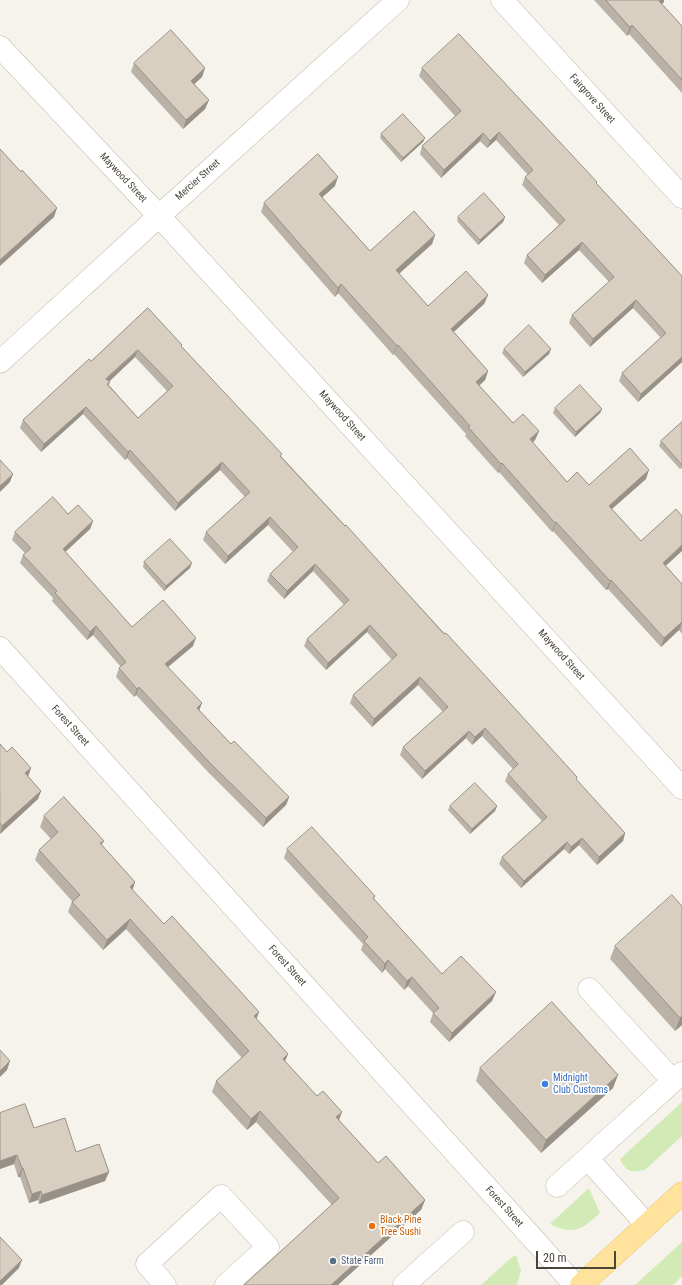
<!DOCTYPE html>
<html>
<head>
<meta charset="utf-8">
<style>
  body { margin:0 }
  #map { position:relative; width:682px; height:1285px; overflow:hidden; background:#f6f3ec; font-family:"Roboto Condensed",sans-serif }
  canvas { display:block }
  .scale { position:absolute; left:536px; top:1251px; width:80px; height:18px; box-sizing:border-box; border:2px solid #4b4439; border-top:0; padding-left:5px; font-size:12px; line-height:14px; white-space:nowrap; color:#4b4439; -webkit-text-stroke:3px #fff; paint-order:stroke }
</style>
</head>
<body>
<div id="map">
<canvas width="682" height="1285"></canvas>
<div class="scale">20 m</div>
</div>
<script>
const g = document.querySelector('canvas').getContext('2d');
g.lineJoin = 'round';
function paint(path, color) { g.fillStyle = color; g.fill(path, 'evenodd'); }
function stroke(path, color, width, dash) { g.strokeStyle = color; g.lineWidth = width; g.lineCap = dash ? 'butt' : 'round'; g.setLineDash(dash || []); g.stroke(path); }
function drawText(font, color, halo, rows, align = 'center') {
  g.font = font + ' "Roboto Condensed",sans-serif'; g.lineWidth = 3.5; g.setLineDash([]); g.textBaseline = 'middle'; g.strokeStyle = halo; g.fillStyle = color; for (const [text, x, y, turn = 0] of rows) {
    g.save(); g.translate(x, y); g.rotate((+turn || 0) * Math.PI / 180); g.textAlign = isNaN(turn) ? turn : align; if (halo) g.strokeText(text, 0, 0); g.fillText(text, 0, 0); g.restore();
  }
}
const green = new Path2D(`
  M682,1102V1136L645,1170C631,1173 626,1172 620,1159Z
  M589,1188L600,1213C582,1229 574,1236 550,1224Z
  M682,1242V1276L673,1285H635Z
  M516,1255L521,1271L517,1285H481L511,1258Z`);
const minor = new Path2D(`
  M502,0L682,197
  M0,47L159,216L682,788
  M0,362L159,216L398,0
  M0,648L575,1285
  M589,989L673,1081
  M588,1159L647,1225
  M557,1186L682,1073
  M165,1285L147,1264L221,1196L268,1247L226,1285
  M404,1285L463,1232`);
const major = new Path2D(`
  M581,1285L682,1193`);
const wall = new Path2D(`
  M594,0H664V2L662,4L682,26V93L629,34L627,36Z
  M134,63L205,68L202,77L194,84L209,100L205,109L183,129L131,72Z
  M422,68L596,184L682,276V362L638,402L619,381L622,373L661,338L633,308L590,347L569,323L572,315L609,282L579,250L542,283L524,263L527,255L559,225L522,185L525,177L528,175L496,140L487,148L480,141L441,178L420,154L422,146L455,116L419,76Z
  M381,134L425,138L423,142L401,162L380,138Z
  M335,186L322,197L370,251L435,235L432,244L399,274L428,306L488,295L484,304L454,332L488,371L485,380L479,386L513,423L539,431L535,440L533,443L567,482L589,485L646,479L612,509L641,541L666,566L682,584V634L679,630L661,647L608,589L606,590L553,531L552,532L499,472L498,473L465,436L466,434L394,354L393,355L338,293L335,297L261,212L264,203Z
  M458,217H505L503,222L478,245L457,221Z
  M148,308L182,345L181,346L281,456L577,777L576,780L625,833L623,841L597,865L579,845L569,854L564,849L521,888L499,864L502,857L542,821L505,781L508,774L513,769L482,736L472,745L466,738L422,779L400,755L403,747L443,712L418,685L372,727L350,703L353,695L392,660L367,632L326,670L304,646L307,639L344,605L313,571L284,599L267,581L270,574L293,552L268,525L225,564L203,540L206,532L245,497L220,470L175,511L127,458L125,460L83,414L41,452L20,428L23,420L91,361ZM135,357L167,391L138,418L109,385L110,382H109Z
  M504,349H551L549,354L523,377L502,353Z
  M555,408L602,409L600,413L575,437L553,413Z
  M682,422V468L680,469L659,446L661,441Z
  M68,514L93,521L90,529L65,552L132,627L193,646L168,667L199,710L231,744L289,797L286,805L263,827L208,772L136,695L134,697L116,677L119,668L121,667L93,635L87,640L52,601L53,598L20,563L23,555L25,553L12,540L15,532Z
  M144,562L190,568L164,591L143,567Z
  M0,744L7,752L31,768L28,776L41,791L38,799L0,834Z
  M450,806H497L495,811L470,834L448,810Z
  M44,816L104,841L102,845L132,890L164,924L259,1012L256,1019L285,1062L378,1163L425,1200L421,1210L332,1205L256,1122L247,1130L212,1092L216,1081L242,1058L126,929L103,950L68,912L72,901L35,860L39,850L51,839L40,827Z
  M287,849L375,896L374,899L442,974L492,1001L449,1042L430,1022L433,1013L408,986L404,990L385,969L382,973L361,950L363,944L284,858Z
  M682,906V1025L675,1031L610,959L615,946Z
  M480,1068L613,1088L541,1153L476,1081Z
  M34,1128L76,1152L109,1172L105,1181L39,1204L38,1200L29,1203L20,1177H18L14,1164L0,1169Z`);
const shadedWall = new Path2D(`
  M660,0H664V2L656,10Z
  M632,25L629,34L627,36L630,27Z
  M205,68L202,77L188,90L191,81Z
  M209,100L205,109L183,129L186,120Z
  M499,132L496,140L487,148L490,141Z
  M483,133L480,141L441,178L444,170Z
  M425,138L423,142L401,162L403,158Z
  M338,177L335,186L316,203L319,194Z
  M57,208L54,217L0,266V260Z
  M505,217L503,222L478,245L480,240Z
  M435,235L432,244L393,279L396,270Z
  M582,242L579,250L542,283L545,275Z
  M341,284L338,293L335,297L338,288Z
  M488,295L484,304L447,338L451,329Z
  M636,300L633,308L590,347L593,339Z
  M398,345L394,354L393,355L397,346Z
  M551,349L549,354L523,377L525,372Z
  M138,350L135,357L104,386L106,379Z
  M682,357V362L638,402L641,394Z
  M488,371L485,380L473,391L476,382Z
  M86,407L83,414L41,452L44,444Z
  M602,409L600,413L575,437L576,432Z
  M539,431L535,440L527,448L530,439Z
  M130,450L127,458L125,460L128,452Z
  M222,462L220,470L175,511L178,503Z
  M502,463L499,472L498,473L501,464Z
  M649,470L646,479L605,515L609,506Z
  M13,474L10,482L0,492V486Z
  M270,517L268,525L225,564L228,556Z
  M93,521L90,529L60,557L63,549Z
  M556,522L553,531L552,532L555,523Z
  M682,545V551L659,572L663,563Z
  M192,563L190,568L164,591L166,586Z
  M315,564L313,571L284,599L287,591Z
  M611,580L608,589L606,590L610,581Z
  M682,622L679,630L661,647L664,638Z
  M370,625L367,632L326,670L328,663Z
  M96,626L93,635L87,640L90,632Z
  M196,638L193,646L162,672L165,664Z
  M420,677L418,685L372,727L374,719Z
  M139,687L136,695L134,697L137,689Z
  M202,703L199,711L197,708Z
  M485,728L482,736L472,745L475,737Z
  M469,731L466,738L422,779L425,771Z
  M31,768L28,777L25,773Z
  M41,791L38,799L0,834L2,826Z
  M289,797L286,805L263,827L266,818Z
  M497,806L495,811L470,834L472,829Z
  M625,833L623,841L597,865L599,857Z
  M582,838L579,845L569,854L571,847Z
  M567,842L564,849L521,888L524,881Z
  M135,882L132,892L130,887Z
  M130,919L126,929L103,950L107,940Z
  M388,960L385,969L382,973L385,964Z
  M412,977L408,986L404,990L407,981Z
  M496,992L492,1001L449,1042L452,1033Z
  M259,1012L255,1023L254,1016Z
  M682,1016V1025L675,1031L680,1018Z
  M288,1054L284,1064L283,1059Z
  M10,1061L7,1070L0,1077V1071Z
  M618,1075L613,1088L541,1153L546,1140Z
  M260,1111L256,1122L247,1130L251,1119Z
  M342,1112L338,1123L336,1117Z
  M17,1155L14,1164L0,1169V1161Z
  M22,1168H23L20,1177H18Z
  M109,1172L105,1181L39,1204L42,1195Z
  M41,1191L38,1200L29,1203L32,1194Z
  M425,1200L421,1210L338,1285H331Z
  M22,1260L19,1268L2,1285H0V1281Z`);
const building = new Path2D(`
  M606,0H660L659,1L682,26V80L632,25L630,27Z
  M171,30L205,68L191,81L209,100L186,120L134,63Z
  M459,34L597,182L596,183L682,276V357L641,394L622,373L666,333L636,300L593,339L572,315L614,277L582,242L545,275L527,255L565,220L525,177L533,170L499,132L490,141L483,133L444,170L422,146L461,111L422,68Z
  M403,114L425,138L403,158L381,134Z
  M0,149L21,172L22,170L57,208L0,260Z
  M318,154L338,177L319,194L370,251L414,211L435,235L396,270L428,306L466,271L488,295L451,329L488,371L476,382L513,423L523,414L539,431L530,439L567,482L577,472L589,485L630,448L649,470L609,506L641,541L676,509L682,516V545L663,563L682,584V622L664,638L611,580L610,581L556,522L555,523L502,463L501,464L468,427L470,426L398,345L397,346L341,284L338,288L264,203Z
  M484,193L505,217L480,240L458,217Z
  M148,308L182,345L181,346L282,454L280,456L345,526L346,525L444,634L446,633L479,669L577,777L576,779L625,833L599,857L582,838L571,847L567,842L524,881L502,857L547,817L508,774L518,764L485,728L475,737L469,731L425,771L403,747L448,707L420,677L374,719L353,695L397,655L370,625L328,663L307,639L349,600L315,564L287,591L270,574L298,547L270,517L228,556L206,532L250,492L222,462L178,503L130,450L128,452L86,407L44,444L23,420L89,359L91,361ZM138,350L173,386L138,418L107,384L110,382L106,379Z
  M529,325L551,349L525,372L504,349Z
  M580,385L602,409L576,432L555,408Z
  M682,422V465L661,441Z
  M0,460L13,474L0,486Z
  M53,497L68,514L78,505L93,521L63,549L132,627L163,600L196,638L165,664L202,703L197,708L231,744L234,741L289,797L266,818L211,764L139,687L137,689L119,668L126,662L96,626L90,632L55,593L57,591L23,555L31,548L15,532Z
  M170,539L192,563L166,586L144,562Z
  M0,744L7,752L12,747L31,768L25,773L41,791L2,826L0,823Z
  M475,783L497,806L472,829L450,806Z
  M64,797L104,841L100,843L135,882L130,887L164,924L172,916L259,1012L254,1016L288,1054L283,1059L317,1096L323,1091L342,1112L336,1117L378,1163L386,1156L425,1200L331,1285H244L339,1198L260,1111L251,1119L216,1081L249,1051L130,919L107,940L72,902L80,895L39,850L58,832L44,816Z
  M312,827L375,896L373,898L442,974L461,956L496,992L452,1033L433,1013L439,1008L412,977L407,981L388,960L385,964L364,941L368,937L287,849Z
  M672,895L682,906V1016L680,1018L615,946Z
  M552,1002L618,1075L546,1140L480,1068Z
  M0,1050L10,1061L0,1071Z
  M25,1104L34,1128L65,1118L76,1152L99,1144L109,1172L42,1195L41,1191L32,1194L23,1168H22L17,1155L0,1161V1113Z
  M0,1237L22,1260L0,1281Z`);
const markers = [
  [545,1084,4,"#3f7fe0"],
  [372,1226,4,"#e8710a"],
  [333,1261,4,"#5c6f8a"]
];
const streetNames = [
  ["Fairgrove Street",592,99,48],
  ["Maywood Street",123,178,47],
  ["Mercier Street",198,180,-42],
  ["Maywood Street",342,416,48],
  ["Maywood Street",561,655,48],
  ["Forest Street",70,726,48],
  ["Forest Street",287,966,48],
  ["Forest Street",504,1207,48]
];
const shopNames = [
  ["Midnight",553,1078],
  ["Club Customs",553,1090]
];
const foodNames = [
  ["Black Pine",380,1220],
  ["Tree Sushi",380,1232]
];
const serviceNames = [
  ["State Farm",341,1261]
];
paint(green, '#d2eab5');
stroke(minor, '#c2bbae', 23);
stroke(major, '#e6c16a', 23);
stroke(minor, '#fff', 22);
stroke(major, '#ffe39c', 22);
paint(wall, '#bab2a6');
paint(shadedWall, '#979187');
paint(building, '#d8cfc1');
stroke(building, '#979187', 1);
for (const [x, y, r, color] of markers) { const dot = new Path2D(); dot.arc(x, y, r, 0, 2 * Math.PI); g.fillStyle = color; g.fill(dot); stroke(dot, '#fff', 1.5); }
drawText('10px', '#4b4439', '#fff', streetNames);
drawText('10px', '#366cbe', '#fff', shopNames, 'left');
drawText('10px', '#c56008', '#fff', foodNames, 'left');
drawText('10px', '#4e5e75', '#fff', serviceNames, 'left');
</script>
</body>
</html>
